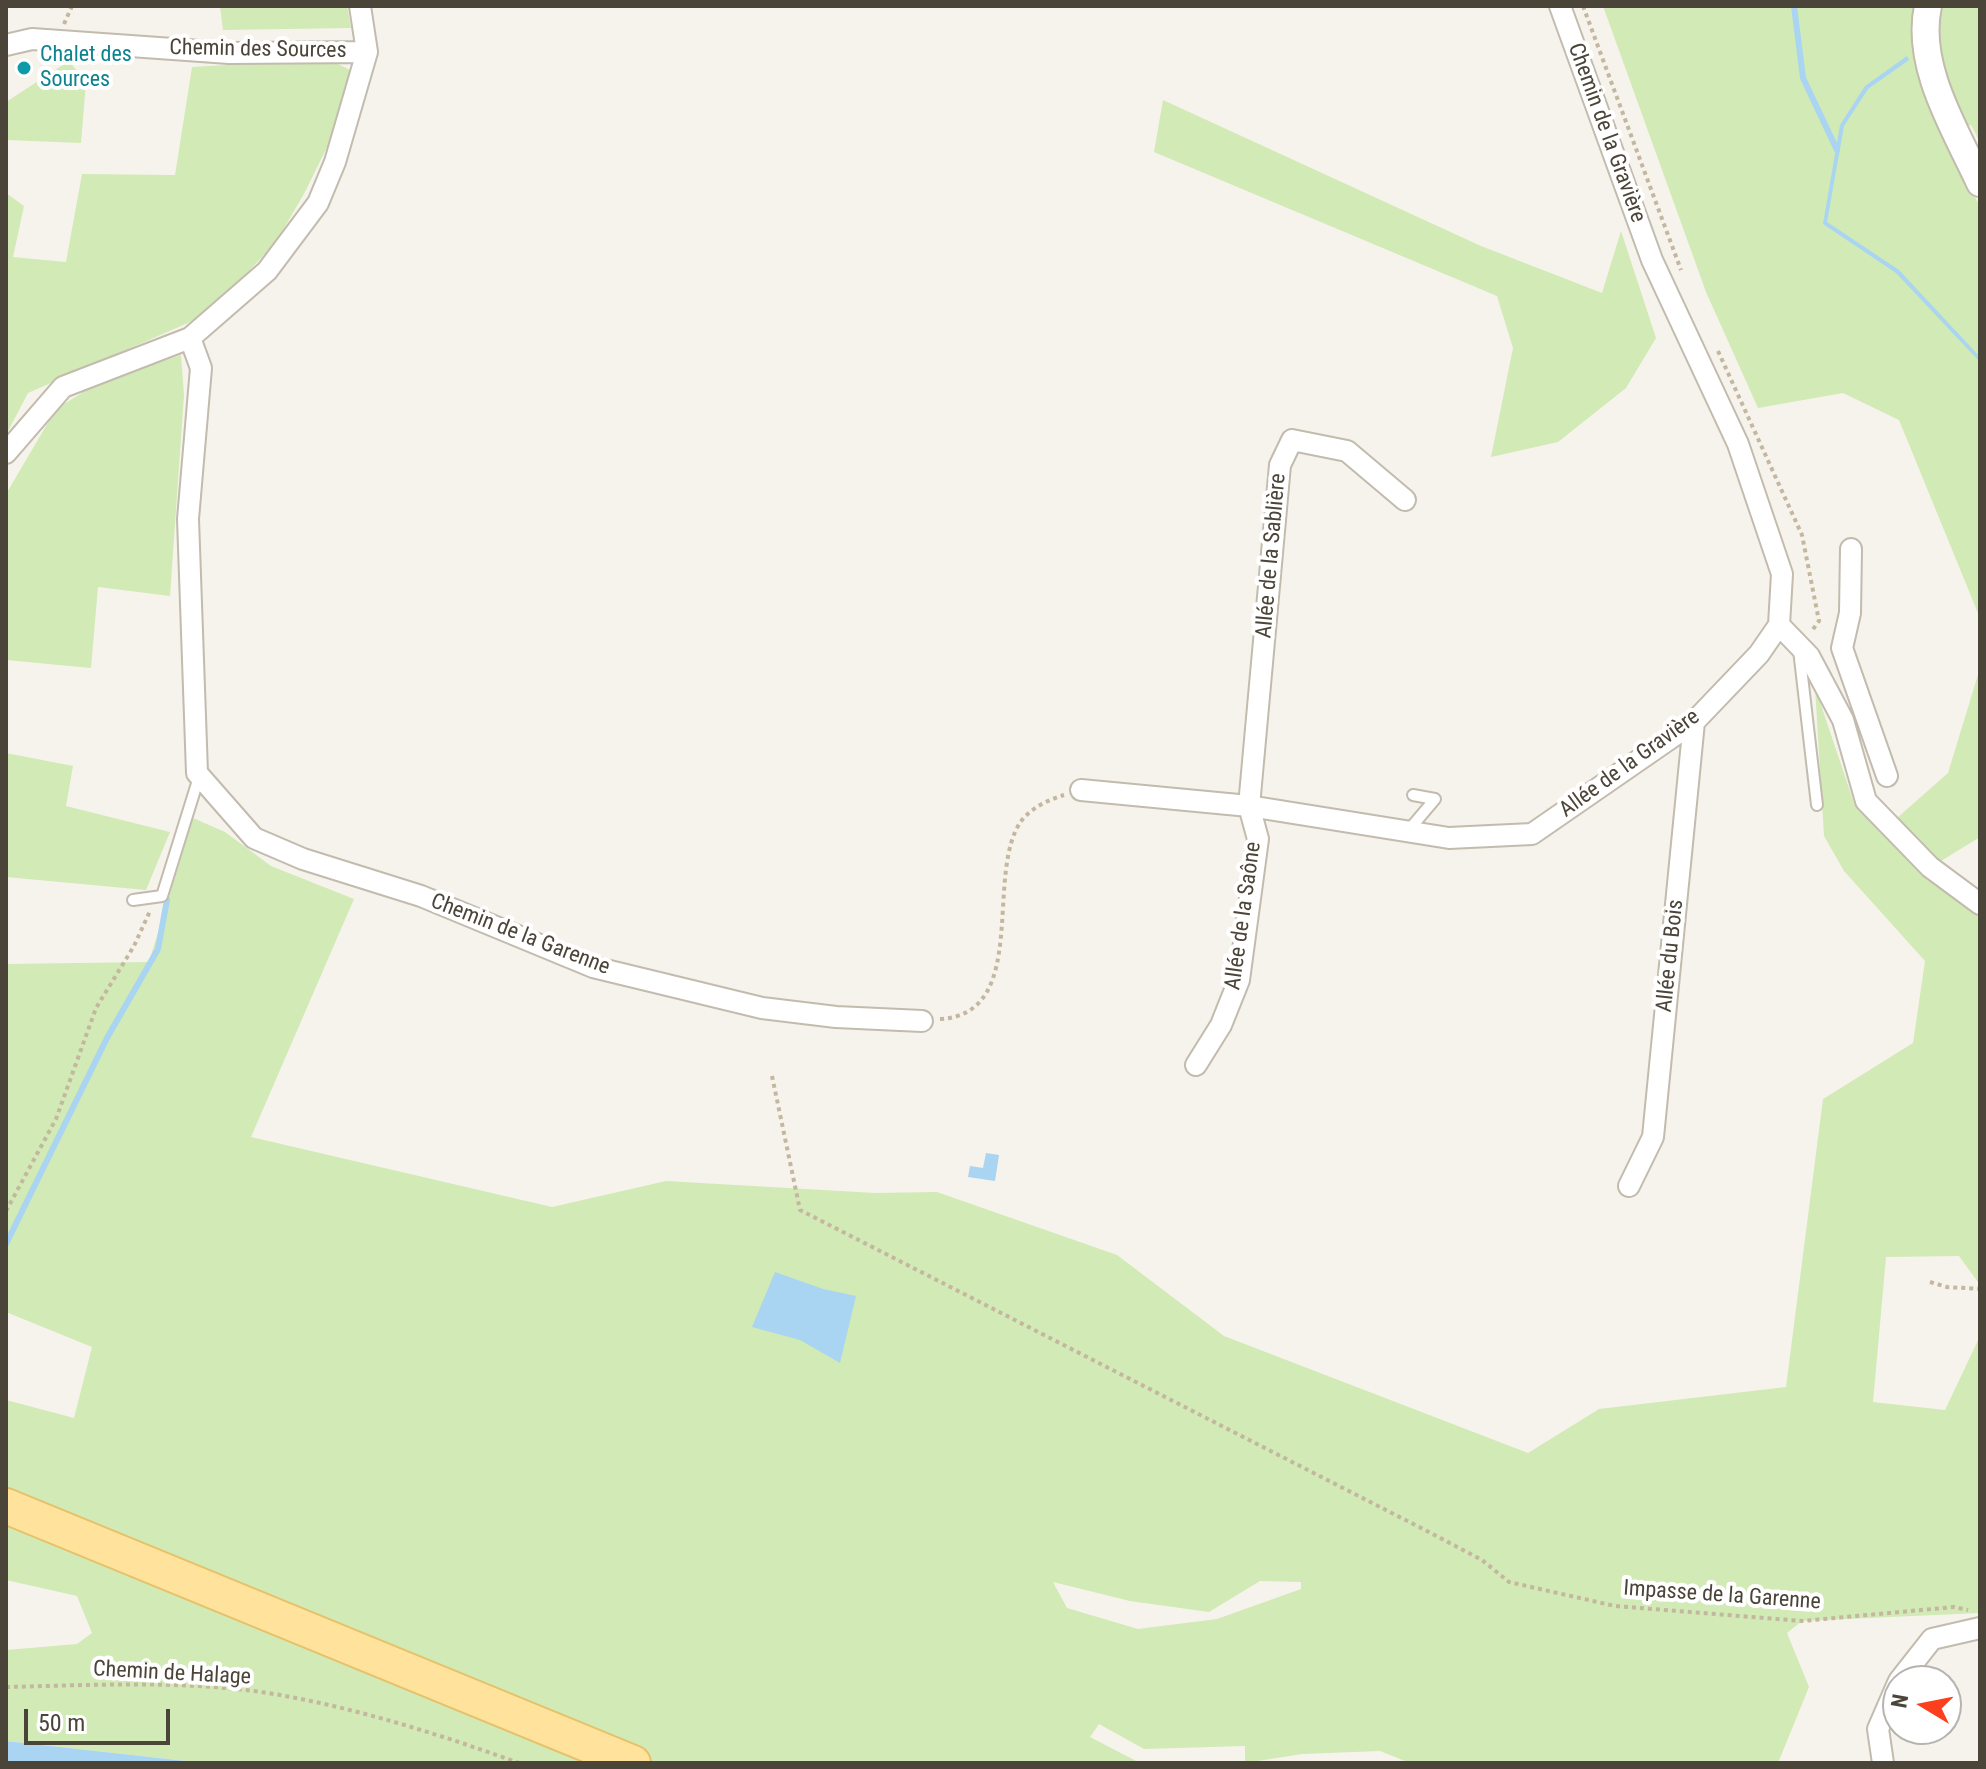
<!DOCTYPE html>
<html>
<head>
<meta charset="utf-8">
<style>
  body { margin:0 }
  #map { position:relative; width:1986px; height:1769px; overflow:hidden; background:#f6f3ec; font-family:"Roboto Condensed",sans-serif }
  canvas { display:block }
  .frame { position:absolute; inset:0; border:8px solid #4b4439; pointer-events:none }
  .north { position:absolute; left:1882px; top:1665px; width:80px; height:80px; box-sizing:border-box; background:#fff; border:2px solid #b7b4b0; border-radius:50%; rotate:280deg; font-size:22px; font-weight:700; line-height:32px; text-align:center; color:#4b4439 }
  .north::after { content:''; display:block; margin:auto; width:28px; height:36px; background:#fc3f1d; clip-path:polygon(50% 0,100% 100%,50% 72%,0 100%) }
  .scale { position:absolute; left:24px; top:1709px; width:146px; height:36px; box-sizing:border-box; border:4px solid #4b4439; border-top:0; padding-left:10px; font-size:24px; line-height:28px; white-space:nowrap; color:#4b4439; -webkit-text-stroke:6px #fff; paint-order:stroke }
</style>
</head>
<body>
<div id="map">
<canvas width="1986" height="1769"></canvas>
<div class="frame"></div>
<div class="north">N</div>
<div class="scale">50 m</div>
</div>
<script>
const g = document.querySelector('canvas').getContext('2d');
g.lineJoin = 'round';
function paint(path, color) { g.fillStyle = color; g.fill(path, 'evenodd'); }
function stroke(path, color, width, dash) { g.strokeStyle = color; g.lineWidth = width; g.lineCap = dash ? 'butt' : 'round'; g.setLineDash(dash || []); g.stroke(path); }
function drawText(font, color, halo, rows, align = 'center') {
  g.font = font + ' "Roboto Condensed",sans-serif'; g.lineWidth = 8; g.setLineDash([]); g.textBaseline = 'middle'; g.strokeStyle = halo; g.fillStyle = color; for (const [text, x, y, turn = 0] of rows) {
    g.save(); g.translate(x, y); g.rotate((+turn || 0) * Math.PI / 180); g.textAlign = isNaN(turn) ? turn : align; if (halo) g.strokeText(text, 0, 0); g.fillText(text, 0, 0); g.restore();
  }
}
const green = new Path2D(`
  M220,6H347L351,28L223,30Z
  M1603,6H1980V142L1971,125L1944,133L1980,207V618L1899,420L1843,393L1758,408L1706,292Z
  M328,59L350,70L329,143L305,192L276,242L223,299L190,322L28,393L6,435V193L24,206L13,257L66,262L82,174L175,175L192,67Z
  M69,61L86,82L81,143L6,140V102Z
  M1163,100L1481,246L1602,293L1621,231L1656,338L1626,388L1558,442L1491,457L1513,348L1497,296L1154,152Z
  M181,355L184,395L170,596L98,587L91,668L6,660V494L56,409L98,383Z
  M1980,668V837L1941,861L1889,825L1948,773Z
  M1815,687L1854,803L1879,831L1980,916V1285L1959,1256L1886,1257L1873,1402L1945,1410L1980,1336V1613L1802,1621L1787,1633L1809,1687L1778,1763H1410L1380,1751L1302,1754L1245,1763V1746L1144,1749L1099,1724L1090,1737L1140,1763H204L6,1741V1650L77,1644L92,1633L77,1596L6,1580V1400L74,1418L92,1347L6,1312V964L149,962L193,818L225,832L271,866L354,899L251,1137L552,1207L666,1181L875,1193L937,1192L1117,1255L1224,1336L1528,1453L1599,1409L1786,1387L1823,1099L1913,1043L1925,961L1844,871L1824,836ZM1260,1581L1301,1582V1589L1217,1619L1138,1629L1067,1608L1053,1582L1130,1601L1209,1612Z
  M6,753L73,766L66,806L170,832L146,890L6,877Z`);
const water = new Path2D(`
  M1907,56L1909,60L1868,89L1844,126L1827,222L1899,270L1980,357V362L1896,273L1823,224L1840,125L1865,86Z
  M986,1153L999,1155L995,1181L968,1177L970,1166L983,1168Z
  M775,1272L823,1289L856,1296L840,1363L800,1340L752,1327Z
  M6,1741L204,1763H6Z`);
const stream = new Path2D(`
  M1794,6L1803,78L1837,150
  M6,1244L107,1038L158,949L167,900`);
const path = new Path2D(`
  M1583,6L1681,270
  M64,24L72,6
  M1718,351L1802,535L1819,621L1811,632
  M940,1019C1032,1014 983,872 1022,820C1033,807 1048,800 1064,795
  M772,1076L800,1210L1425,1530L1482,1560L1509,1582L1615,1606L1802,1621L1954,1607L1968,1610
  M6,1211L56,1119L96,1008L134,946L150,911
  M1930,1282L1947,1287L1980,1289
  M6,1687C100,1685 198,1679 291,1697C369,1712 444,1736 519,1763`);
const service = new Path2D(`
  M1799,650L1817,805
  M1408,831L1435,799L1413,795
  M133,900L162,896L199,777`);
const minor = new Path2D(`
  M6,45L32,39L229,53L367,52
  M190,338L201,368L188,519L197,773L254,838L303,859L421,896L593,967L762,1008L836,1017L922,1021
  M6,453L63,387L190,338L267,271L318,203L335,162L367,52L360,6
  M1851,549L1850,613L1842,648L1887,776
  M1779,625L1809,656L1843,720L1866,801L1930,867L1980,904
  M1081,790L1249,806L1449,838L1532,834L1694,722L1759,654L1779,625L1782,574L1738,444L1652,260L1560,6
  M1196,1065L1221,1025L1239,980L1258,839L1249,806L1280,465L1292,440L1347,451L1405,500
  M1629,1186L1653,1137L1694,722
  M1899,1681L1932,1639L1980,1628
  M1883,1763L1878,1729L1898,1683`);
const tertiary = new Path2D(`
  M1928,6C1915,66 1955,129 1980,183`);
const primary = new Path2D(`
  M6,1506L633,1763`);
const markers = [
  [24,68,8,"#0f9aa8"]
];
const streetNames = [
  ["Chemin des Sources",258,50,1],
  ["Chemin de la Gravière",1606,133,70],
  ["Allée de la Sablière",1272,556,-85],
  ["Allée de la Gravière",1630,764,-36],
  ["Allée de la Saône",1244,916,-82],
  ["Chemin de la Garenne",520,935,21],
  ["Allée du Bois",1671,956,-84],
  ["Impasse de la Garenne",1722,1596,4],
  ["Chemin de Halage",172,1674,3]
];
const cultureNames = [
  ["Chalet des",40,55],
  ["Sources",40,80]
];
paint(green, '#d2eab5');
paint(water, '#a9d4f2');
stroke(stream, '#a9d4f2', 6);
stroke(service, '#c2bbae', 14);
stroke(minor, '#c2bbae', 24);
stroke(tertiary, '#c2bbae', 30);
stroke(primary, '#e6c16a', 38);
stroke(path, '#c4b79f', 4, [4, 4]);
stroke(service, '#fff', 10);
stroke(minor, '#fff', 20);
stroke(tertiary, '#fff', 26);
stroke(primary, '#ffe39c', 34);
for (const [x, y, r, color] of markers) { const dot = new Path2D(); dot.arc(x, y, r, 0, 2 * Math.PI); g.fillStyle = color; g.fill(dot); stroke(dot, '#fff', 3); }
drawText('22px', '#4b4439', '#fff', streetNames);
drawText('22px', '#0d838f', '#fff', cultureNames, 'left');
</script>
</body>
</html>
